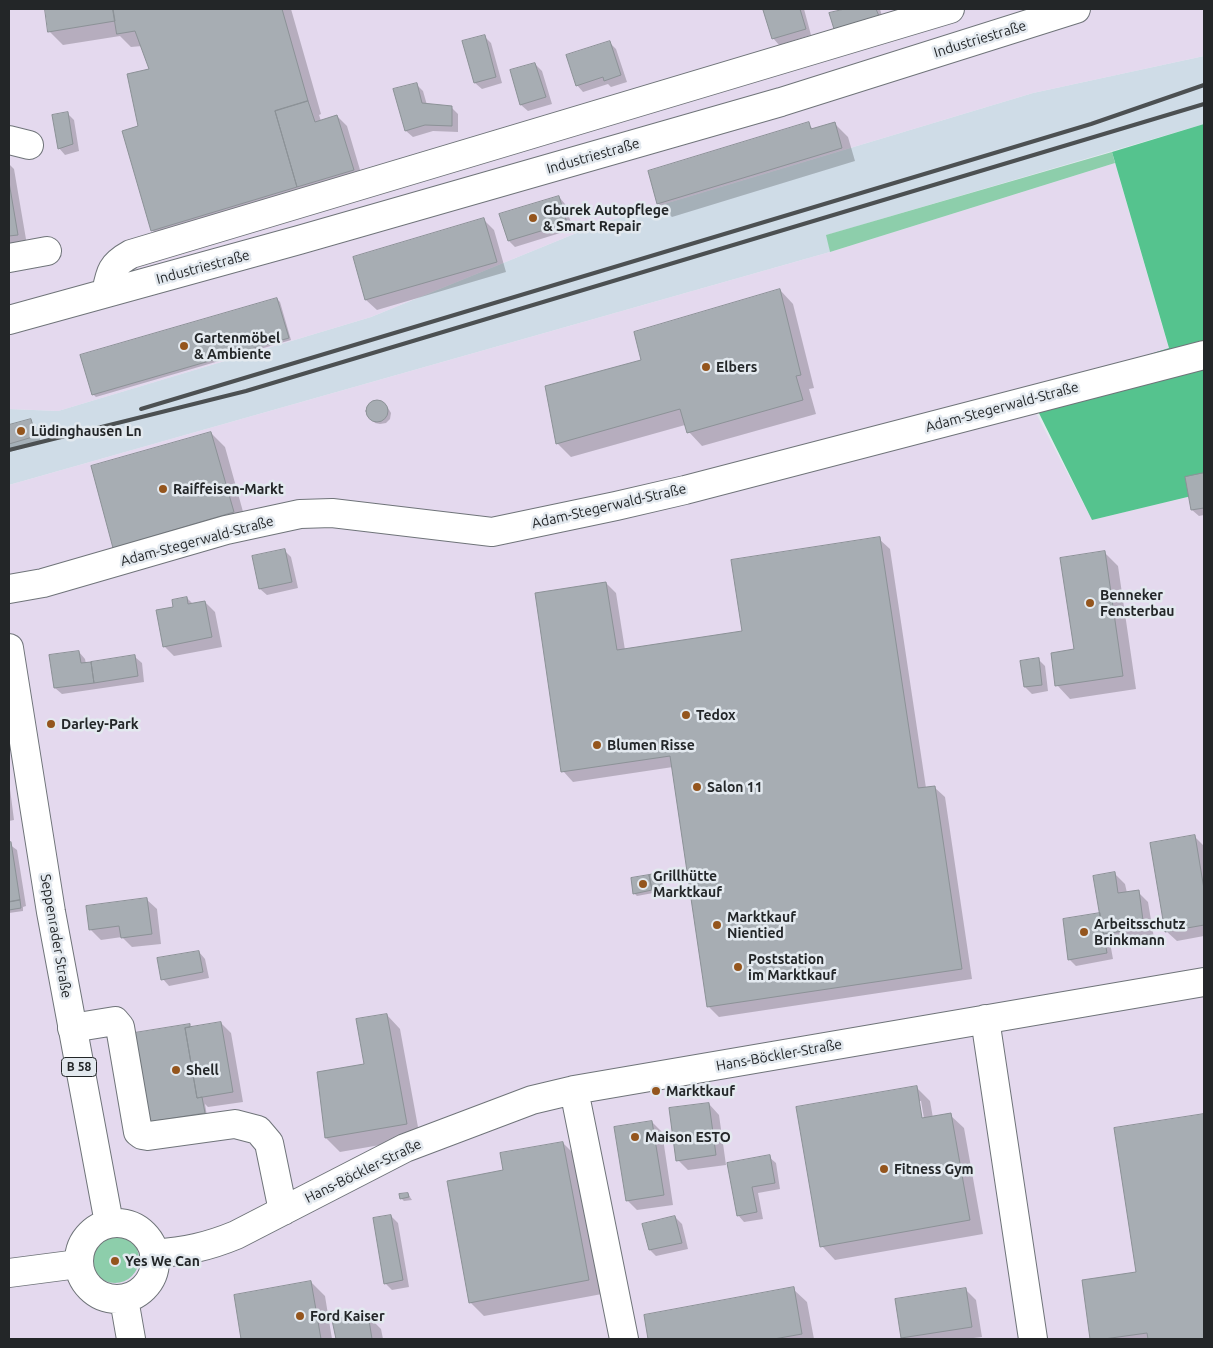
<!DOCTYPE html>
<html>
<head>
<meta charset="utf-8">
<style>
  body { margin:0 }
  #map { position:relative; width:1213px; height:1348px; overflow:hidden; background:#e3e9ef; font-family:Ubuntu,sans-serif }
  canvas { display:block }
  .frame { position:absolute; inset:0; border:10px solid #232628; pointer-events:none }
</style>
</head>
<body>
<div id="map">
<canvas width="1213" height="1348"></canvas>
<div class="frame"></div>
</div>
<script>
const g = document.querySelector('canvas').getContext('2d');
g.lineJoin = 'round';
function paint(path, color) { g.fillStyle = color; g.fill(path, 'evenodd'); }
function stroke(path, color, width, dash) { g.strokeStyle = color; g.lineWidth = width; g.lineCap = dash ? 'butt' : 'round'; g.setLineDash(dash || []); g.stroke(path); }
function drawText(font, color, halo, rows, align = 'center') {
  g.font = font + ' Ubuntu,sans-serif'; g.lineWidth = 5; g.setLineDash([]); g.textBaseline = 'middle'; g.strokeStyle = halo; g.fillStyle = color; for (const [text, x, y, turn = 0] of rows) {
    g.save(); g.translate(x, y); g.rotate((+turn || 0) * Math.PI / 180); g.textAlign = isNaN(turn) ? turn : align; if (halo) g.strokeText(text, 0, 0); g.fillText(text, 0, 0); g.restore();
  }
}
const built = new Path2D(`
  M1204,56V124L827,235L830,252L9,485V409L58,411L371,317L601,223L1033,93Z`);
const industrial = new Path2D(`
  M9,9H1204V56L1033,93L601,223L371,317L58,411L9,409Z
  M1115,163L1169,349L1025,392L1092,520L1204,493V1339H9V485L830,252Z`);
const green = new Path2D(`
  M1112,152L1115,163L830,252L826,235Z
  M91 1259a24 24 0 1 1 48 0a24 24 0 1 1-48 0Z`);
const forest = new Path2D(`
  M1204,124V493L1092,520L1029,393L1169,348L1112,152Z`);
const shadow = new Path2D(`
  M46,9H291L321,114L319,115L321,121L337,116L347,126L363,180L166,244L152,230L139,127L150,70L142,46L131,47L120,36L63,45L49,31Z
  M764,9H804L811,35L779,45L773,38Z
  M849,9H880L884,23L842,35L835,28L831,14Z
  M484,36L491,43L502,83L482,89L475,83Z
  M610,43L616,49L627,82L611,87L608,84L583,92L577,85Z
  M535,64L542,71L552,104L528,111L521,105Z
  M416,84L423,91L427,105L451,107L458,114V132L433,131L413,137L406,131L394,90Z
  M68,114L74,120L79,151L65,155L59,148Z
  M834,123L848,137L855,161L672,217L658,203L808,124L814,130Z
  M9,164L14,169L27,245L9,248Z
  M559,197L565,204L573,229L515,247L509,241Z
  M484,220L494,230L506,272L377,310L366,300L354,258Z
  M780,290L793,304L814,388L809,389L816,414L702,446L689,432L685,425L571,457L557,443L642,361Z
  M277,299L280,302L291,340L96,397L93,394Z
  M374,401H380L388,408L391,413L390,419L386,423L380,424L375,423L368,415L367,409L369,404Z
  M30,421L37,427L41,443L9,452V427Z
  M211,433L225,447L247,526L128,561L114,547Z
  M1204,475V515L1199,516L1192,510L1186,478Z
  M879,539L890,549L926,788L934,787L945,797L972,979L719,1017L709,1007L673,767L573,782L563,771L606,583L616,593L625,650L743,632Z
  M284,550L291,557L298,588L267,595L260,589L253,557Z
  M1104,552L1118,566L1136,689L1070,699L1057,685L1075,650Z
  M187,598L193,604L205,602L215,612L222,647L174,656L164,646L175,608Z
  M79,652L85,659L86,664L135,657L142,663L144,682L62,694L55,688Z
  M1038,659L1045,666L1048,691L1032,694L1025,687L1021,662Z
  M9,781L14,820L9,821Z
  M1194,836L1204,846V936L1177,941L1166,931Z
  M9,844L17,850L26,906L23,907V911L9,913Z
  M659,874L662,877L664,891L637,896L634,893Z
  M1115,874L1125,884L1127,893L1138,892L1148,902L1154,938L1115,943L1109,937L1113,959L1076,966L1069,959L1099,915Z
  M146,899L157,909L161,944L132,947L122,937L101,940L91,930L87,907Z
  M199,952L205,959L209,978L169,986L163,979Z
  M387,1015L400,1029L420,1138L340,1152L326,1138L319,1073L365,1065Z
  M221,1023L231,1033L243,1102L208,1107L205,1104L207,1116L144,1123L129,1035L189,1025L192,1028Z
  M916,1087L930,1101L933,1118L950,1115L964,1128L983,1234L835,1260L822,1246ZM918,1101H921L925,1124L922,1125Z
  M709,1104L719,1115L726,1165L688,1170L678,1160Z
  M1204,1116V1339H1092L1083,1281L1138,1273L1116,1129Z
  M652,1122L662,1132L673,1205L637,1210L627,1200Z
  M563,1143L577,1157L602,1294L484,1316L470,1302L505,1171Z
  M769,1157L776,1163L780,1189L758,1193L763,1219L744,1222L738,1215L729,1164Z
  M408,1194L412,1200L404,1201L401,1198Z
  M391,1216L398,1223L409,1287L392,1290L385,1283Z
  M675,1217L682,1224L688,1249L656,1256L650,1250Z
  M311,1282L325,1296L332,1339H242L235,1296Z
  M793,1289L807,1302L814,1339H650L645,1316Z
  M966,1290L976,1300L982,1337L965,1339H904L902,1337Z
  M367,1315L381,1329L383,1339H337L334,1321Z`);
const building = new Path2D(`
  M45,9H113L115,21L48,32Z
  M113,9H282L308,101L275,111L297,187L151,231L122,131L138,126L127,74L149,69L135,31L117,34Z
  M768,9H800L806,29L772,39L763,10Z
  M845,9H876L879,16L834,29L829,13Z
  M485,35L496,77L474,83L462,41Z
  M610,41L621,75L604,81L603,77L576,86L566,55Z
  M535,63L546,97L520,105L510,70Z
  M417,83L422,103L452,106V126L425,125L405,131L393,89Z
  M308,101L315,122L337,115L354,170L297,187L275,111Z
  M68,112L73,144L58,149L52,115Z
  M809,122L811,129L835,122L842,148L657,204L648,171Z
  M9,182L18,235L9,236Z
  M559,196L567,223L508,241L499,214Z
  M484,218L497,262L365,300L353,257Z
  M780,289L801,375L796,376L803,400L687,433L680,409L556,444L545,386L641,360L634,332Z
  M277,298L289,338L92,395L80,355Z
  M366 411a11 11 0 1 1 22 0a11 11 0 1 1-22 0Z
  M31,419L36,436L9,444V425Z
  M211,432L234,512L113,548L91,466Z
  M1204,473V508L1191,510L1185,477Z
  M880,537L918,788L935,786L962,969L707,1007L670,756L561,772L535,593L606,582L617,650L742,631L731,560Z
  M285,549L292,582L259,589L252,556Z
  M1105,551L1123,676L1055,686L1051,653L1074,649L1060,558Z
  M187,597L188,604L205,601L212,637L163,647L156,610L173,607L172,600Z
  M79,651L81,663L91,662L94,683L54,688L49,655Z
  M135,655L138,676L94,683L91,662Z
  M1039,658L1042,685L1024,687L1020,661Z
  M1195,835L1204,889V925L1165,932L1150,843Z
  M11,842L20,900L9,902V843Z
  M1115,872L1118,893L1139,890L1144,928L1103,934L1093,876Z
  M659,873L662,889L652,890L649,875Z
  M649,875L652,890L633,894L631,878Z
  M147,898L152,934L121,938L119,926L89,930L86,906Z
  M20,900L21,908L9,910V902Z
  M1100,913L1107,953L1068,960L1063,919Z
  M199,951L203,972L161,980L157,958Z
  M387,1014L407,1124L325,1138L317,1072L364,1064L356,1019Z
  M221,1022L233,1092L197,1098L185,1028Z
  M190,1024V1027L185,1028L197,1098L202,1097L205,1113L142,1123L128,1034Z
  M917,1086L922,1118L951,1113L970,1220L820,1247L796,1107Z
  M709,1103L716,1155L676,1161L669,1108Z
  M1204,1114V1339H1148L1147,1333L1104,1339H1090L1082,1280L1136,1272L1114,1128Z
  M652,1121L664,1195L626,1201L614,1127Z
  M563,1142L589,1280L469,1303L447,1181L503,1170L500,1153Z
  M770,1155L775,1183L752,1187L757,1212L737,1216L727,1163Z
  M408,1193L409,1197L400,1199L399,1194Z
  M391,1215L403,1280L384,1284L373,1218Z
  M675,1216L682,1243L649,1250L642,1224Z
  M311,1281L321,1339H241L234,1295Z
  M794,1287L802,1334L774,1339H648L644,1315Z
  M966,1288L972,1327L901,1338L895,1299Z
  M368,1314L372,1339H336L332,1320Z`);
const minor = new Path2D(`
  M9,140L29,145
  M9,258L47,251
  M106,293C110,272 111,265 131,254L950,9
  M9,320L299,240L781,102L1076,9
  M9,589L43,583L226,530L300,514L332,513L492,532L616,506L685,490L1204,355
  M985,1019L1033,1339
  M72,1028L115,1021L120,1027L138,1132L142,1135L148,1136L235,1124L258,1130L269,1143L283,1211
  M574,1090L624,1339
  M154,1254C186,1251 207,1247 236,1235L405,1148L532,1100L574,1090L1204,982
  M9,1273L78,1264`);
const major = new Path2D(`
  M9,648L51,912L109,1223
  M79 1261a38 38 0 1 1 76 0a38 38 0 1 1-76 0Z
  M124,1299L131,1339`);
const rail = new Path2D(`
  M141,409L1091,124L1204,85
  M9,450L246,391L1204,104`);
const markers = [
  [533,218,5,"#94551d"],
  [184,346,5,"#94551d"],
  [706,367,5,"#94551d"],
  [21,431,5,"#94551d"],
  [163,489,5,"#94551d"],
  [1090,603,5,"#94551d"],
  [686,715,5,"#94551d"],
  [51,724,5,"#94551d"],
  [597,745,5,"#94551d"],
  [697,787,5,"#94551d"],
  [643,884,5,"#94551d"],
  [717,925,5,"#94551d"],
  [1084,932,5,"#94551d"],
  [738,967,5,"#94551d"],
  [176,1070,5,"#94551d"],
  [656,1091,5,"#94551d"],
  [635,1137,5,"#94551d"],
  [884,1169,5,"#94551d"],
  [115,1261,5,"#94551d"],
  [300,1316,5,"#94551d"]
];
const shields = [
  [79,1067,35]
];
const shieldNames = [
  ["B 58",79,1067]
];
const streetNames = [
  ["Industriestraße",980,39,-17],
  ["Industriestraße",593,156,-16],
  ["Industriestraße",203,267,-15],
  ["Adam-Stegerwald-Straße",1002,407,-15],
  ["Adam-Stegerwald-Straße",609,506,-13],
  ["Adam-Stegerwald-Straße",197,541,-15],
  ["Seppenrader Straße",56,936,80],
  ["Hans-Böckler-Straße",779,1055,-10],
  ["Hans-Böckler-Straße",363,1171,-26]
];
const poiNames = [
  ["Gburek Autopflege",543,210],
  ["& Smart Repair",543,226],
  ["Gartenmöbel",194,338],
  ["& Ambiente",194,354],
  ["Elbers",716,367],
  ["Lüdinghausen Ln",31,431],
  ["Raiffeisen-Markt",173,489],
  ["Benneker",1100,595],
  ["Fensterbau",1100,611],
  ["Tedox",696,715],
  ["Darley-Park",61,724],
  ["Blumen Risse",607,745],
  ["Salon 11",707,787],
  ["Grillhütte",653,876],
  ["Marktkauf",653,892],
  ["Marktkauf",727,917],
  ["Nientied",727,933],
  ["Arbeitsschutz",1094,924],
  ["Brinkmann",1094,940],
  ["Poststation",748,959],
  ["im Marktkauf",748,975],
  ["Shell",186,1070],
  ["Marktkauf",666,1091],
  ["Maison ESTO",645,1137],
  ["Fitness Gym",894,1169],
  ["Yes We Can",125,1261],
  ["Ford Kaiser",310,1316]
];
paint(built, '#cfdce7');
paint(industrial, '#e4d9ee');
paint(green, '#8dceab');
paint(forest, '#55c38e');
paint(shadow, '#0003');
paint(building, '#a7adb3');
stroke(building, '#8c9297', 1);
stroke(minor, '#6f7479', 30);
stroke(major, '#6f7479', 30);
stroke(minor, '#fff', 28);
stroke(major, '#fff', 28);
stroke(rail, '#4c5052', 4);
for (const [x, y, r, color] of markers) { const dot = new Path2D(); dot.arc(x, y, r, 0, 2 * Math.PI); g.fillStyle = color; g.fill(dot); stroke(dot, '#e3e9ef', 2); }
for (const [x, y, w] of shields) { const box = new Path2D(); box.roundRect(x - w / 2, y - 9.5, w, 19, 4); g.fillStyle = '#e3e9ef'; g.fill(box); stroke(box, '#232628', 1); }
drawText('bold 12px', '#232628', null, shieldNames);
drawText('14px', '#232628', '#e3e9ef', streetNames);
drawText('bold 14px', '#232628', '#e3e9ef', poiNames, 'left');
</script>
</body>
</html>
